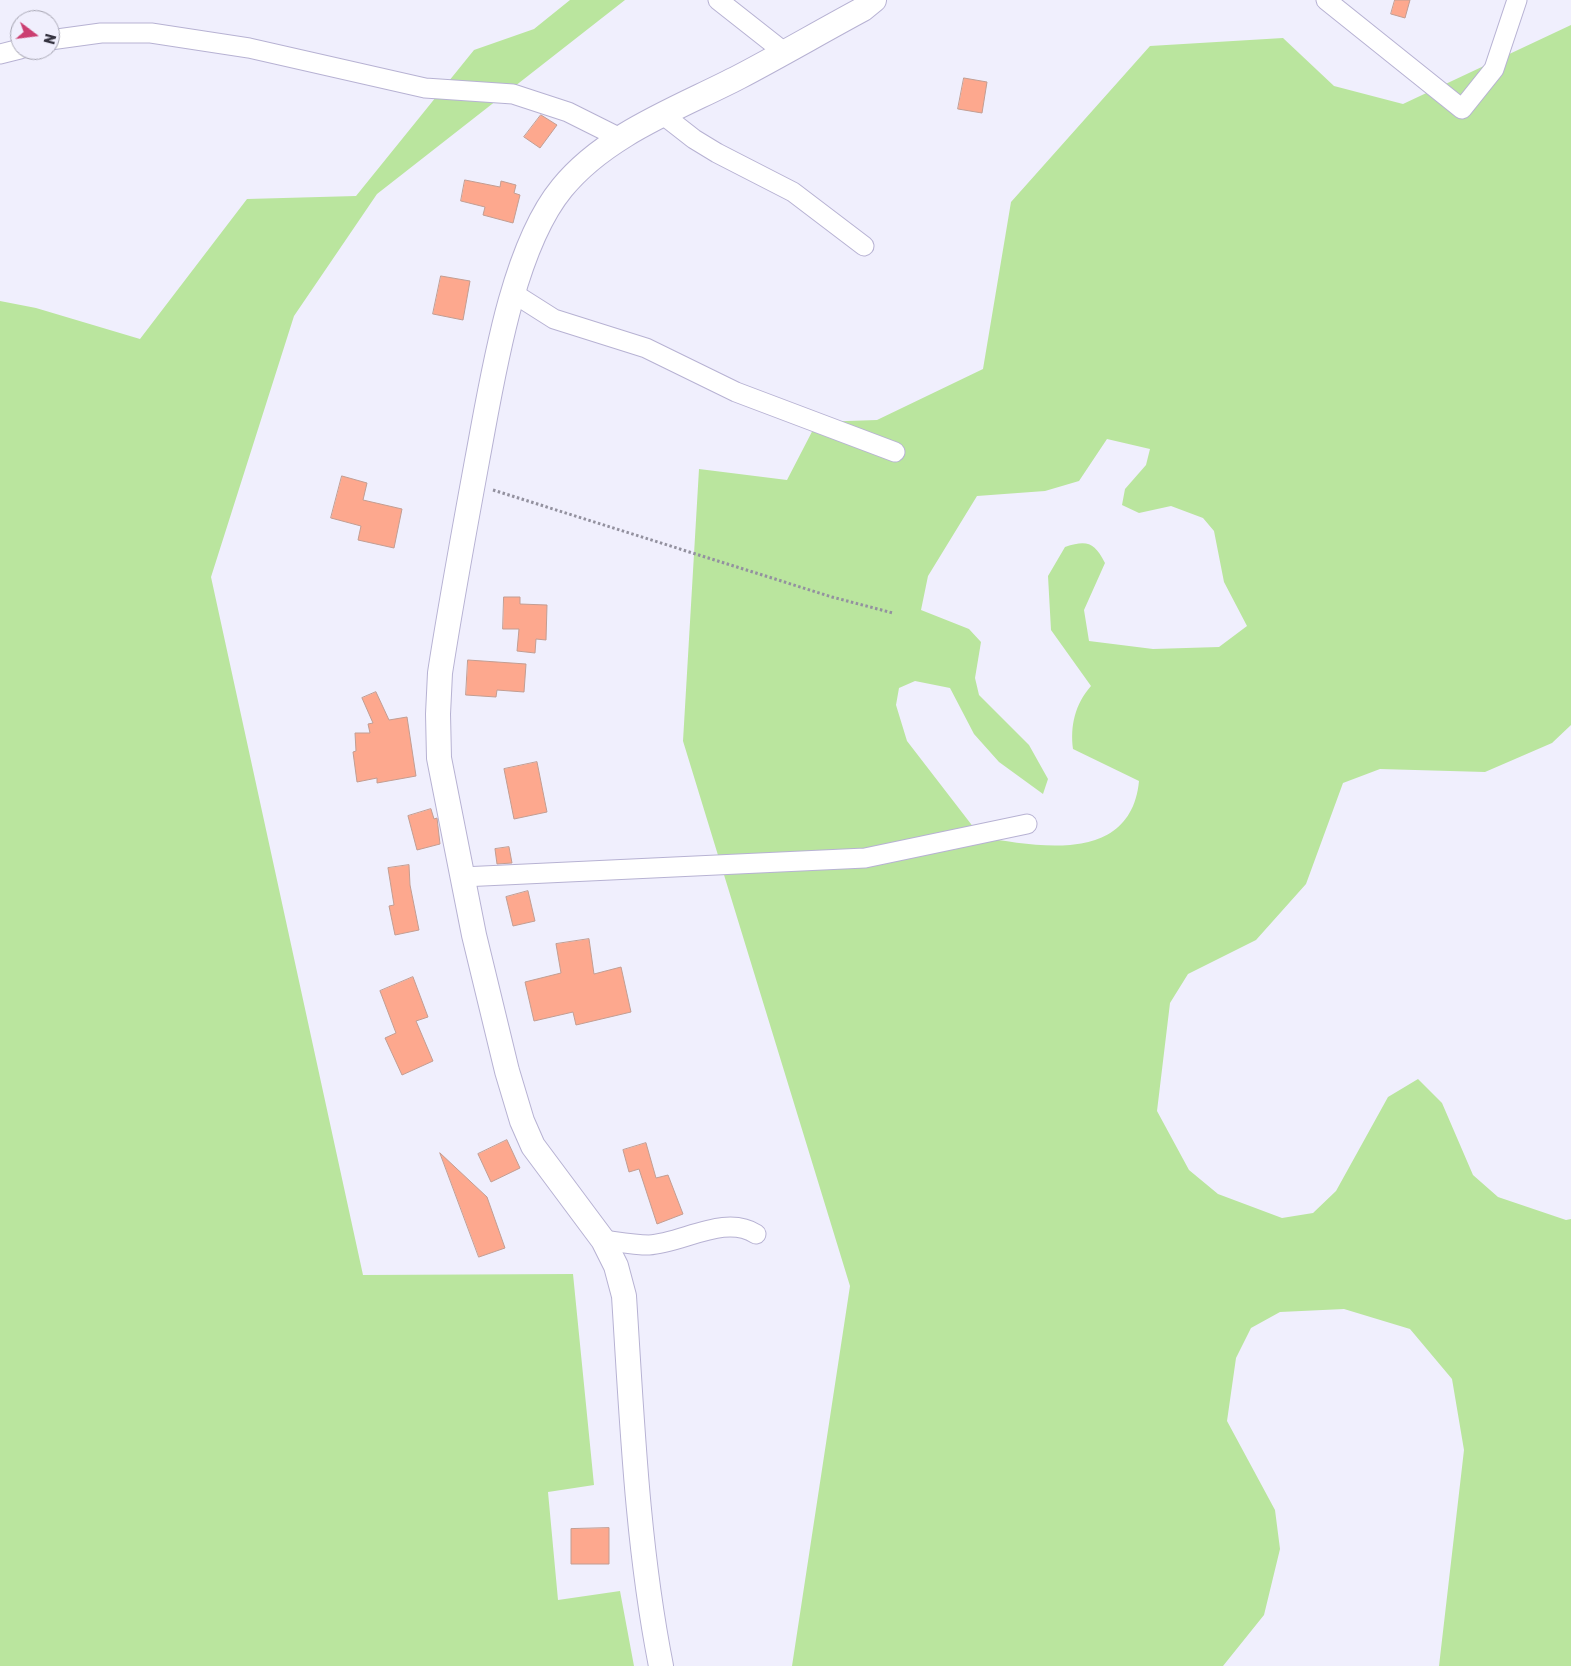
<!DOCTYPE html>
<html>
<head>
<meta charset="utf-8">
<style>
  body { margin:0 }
  #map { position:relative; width:1571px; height:1666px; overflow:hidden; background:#f0effd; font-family:Rubik,sans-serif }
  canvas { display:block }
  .north { position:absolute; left:10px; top:10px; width:50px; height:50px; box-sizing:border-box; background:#f0effd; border:1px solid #a5a4b1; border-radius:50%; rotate:105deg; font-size:14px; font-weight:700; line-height:20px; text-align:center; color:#353340 }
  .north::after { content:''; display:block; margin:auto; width:18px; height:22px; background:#cb3f71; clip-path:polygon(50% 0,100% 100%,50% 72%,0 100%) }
</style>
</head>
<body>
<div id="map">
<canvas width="1571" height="1666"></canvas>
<div class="north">N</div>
</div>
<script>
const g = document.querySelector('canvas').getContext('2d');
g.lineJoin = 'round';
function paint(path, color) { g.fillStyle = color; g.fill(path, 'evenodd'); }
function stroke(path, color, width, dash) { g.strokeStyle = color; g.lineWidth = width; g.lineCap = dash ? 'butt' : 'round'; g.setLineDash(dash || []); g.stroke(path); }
const green = new Path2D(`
  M570,0H625L377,194L294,316L211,577L363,1275L573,1274L594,1485L548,1492L558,1600L620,1591L634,1666H0V301L36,308L140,339L247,199L356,196L474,50L534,29Z
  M1571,25V725L1552,743L1485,772L1380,769L1343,783L1306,884L1256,940L1188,974L1170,1003L1157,1111L1189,1170L1218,1194L1282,1218L1313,1213L1336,1191L1388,1097L1418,1079L1442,1103L1473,1175L1498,1197L1566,1220L1571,1219V1666H1439L1464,1450L1452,1379L1410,1329L1344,1309L1280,1312L1251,1328L1236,1358L1227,1421L1275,1510L1280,1549L1264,1615L1223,1666H792L850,1286L683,741L699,469L787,480L817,422L877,420L983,369L1011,202L1150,46L1283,38L1334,86L1403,104ZM1107,439L1150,449L1146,465L1125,489L1122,505L1139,513L1171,506L1203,518L1214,531L1224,582L1247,626L1219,647L1153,649L1089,641L1084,610L1105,563C1094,542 1087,540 1065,547L1048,576L1051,630L1091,686C1075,704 1070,726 1073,749L1139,781C1131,864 1039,847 981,837L907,741L896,705L899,688L915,681L950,688L974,734L999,762L1043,794L1048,779L1029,745L979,695L975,678L981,642L969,629L921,610L928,576L977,496L1045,491L1079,481Z`);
const building = new Path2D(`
  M1395,0H1410L1405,18L1391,14Z
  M964,78L987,82L982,113L958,109Z
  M541,115L557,125L540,148L524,137Z
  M465,180L500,187L501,181L516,185L514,193L520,195L513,223L483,215L485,207L461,201Z
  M441,276L470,281L463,320L433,314Z
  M342,476L367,483L363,500L402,509L394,548L358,540L361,526L331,518Z
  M504,597H520V604L547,605L546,640L536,639L535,653L517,651L519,629H503Z
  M468,660L526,664L524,692L497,690L496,697L466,695Z
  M376,692L389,720L407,717L416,776L377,783V778L357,782L353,752L356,751L355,733H370L368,724L373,723L362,698Z
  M537,762L547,812L514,819L504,769Z
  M431,809L434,819L437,818L440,844L417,850L408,816Z
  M509,847L512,863L497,864L495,849Z
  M409,865L410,885L419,930L395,935L389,906L394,905L388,868Z
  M528,891L535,921L513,926L506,897Z
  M589,939L594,974L621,967L631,1012L576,1025L573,1012L534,1021L525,982L561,973L556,944Z
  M413,977L428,1017L416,1021L433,1061L402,1075L385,1038L396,1033L380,991Z
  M507,1140L520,1168L491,1182L478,1154Z
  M646,1143L656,1178L668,1175L683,1214L657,1224L639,1169L629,1172L623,1150Z
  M440,1153L487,1197L505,1248L479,1257Z
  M609,1528V1564H571V1529Z`);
const path = new Path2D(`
  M493,490L832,597L893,613`);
const minor = new Path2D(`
  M718,0L784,52
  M1326,0L1462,109L1494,69L1517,0
  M50,40L101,33H151L249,48L425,88L513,94L568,112L622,139
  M0,54L20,49
  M662,114L694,139L717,153L793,192L864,246
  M513,293L554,319L646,348L736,392L895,452
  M462,877L865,858L1027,824
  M603,1240C618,1242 634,1245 649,1245C683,1243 725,1214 756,1234`);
const tertiary = new Path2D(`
  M661,1666C637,1544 632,1420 624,1296L616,1266L603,1240L533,1146L522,1121L507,1071L474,935L439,758L438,714L440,673C451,602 464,532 477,461C492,382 511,250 562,188C606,134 679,108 739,77C781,55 822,31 863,9L874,0`);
paint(green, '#bae59e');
paint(building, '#fda88e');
stroke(building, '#c29d92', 1);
stroke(minor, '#b7b2d3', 21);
stroke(tertiary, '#b7b2d3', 26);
stroke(path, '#93919f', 3, [2.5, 2.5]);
stroke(minor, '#fff', 19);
stroke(tertiary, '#fff', 24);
</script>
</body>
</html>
